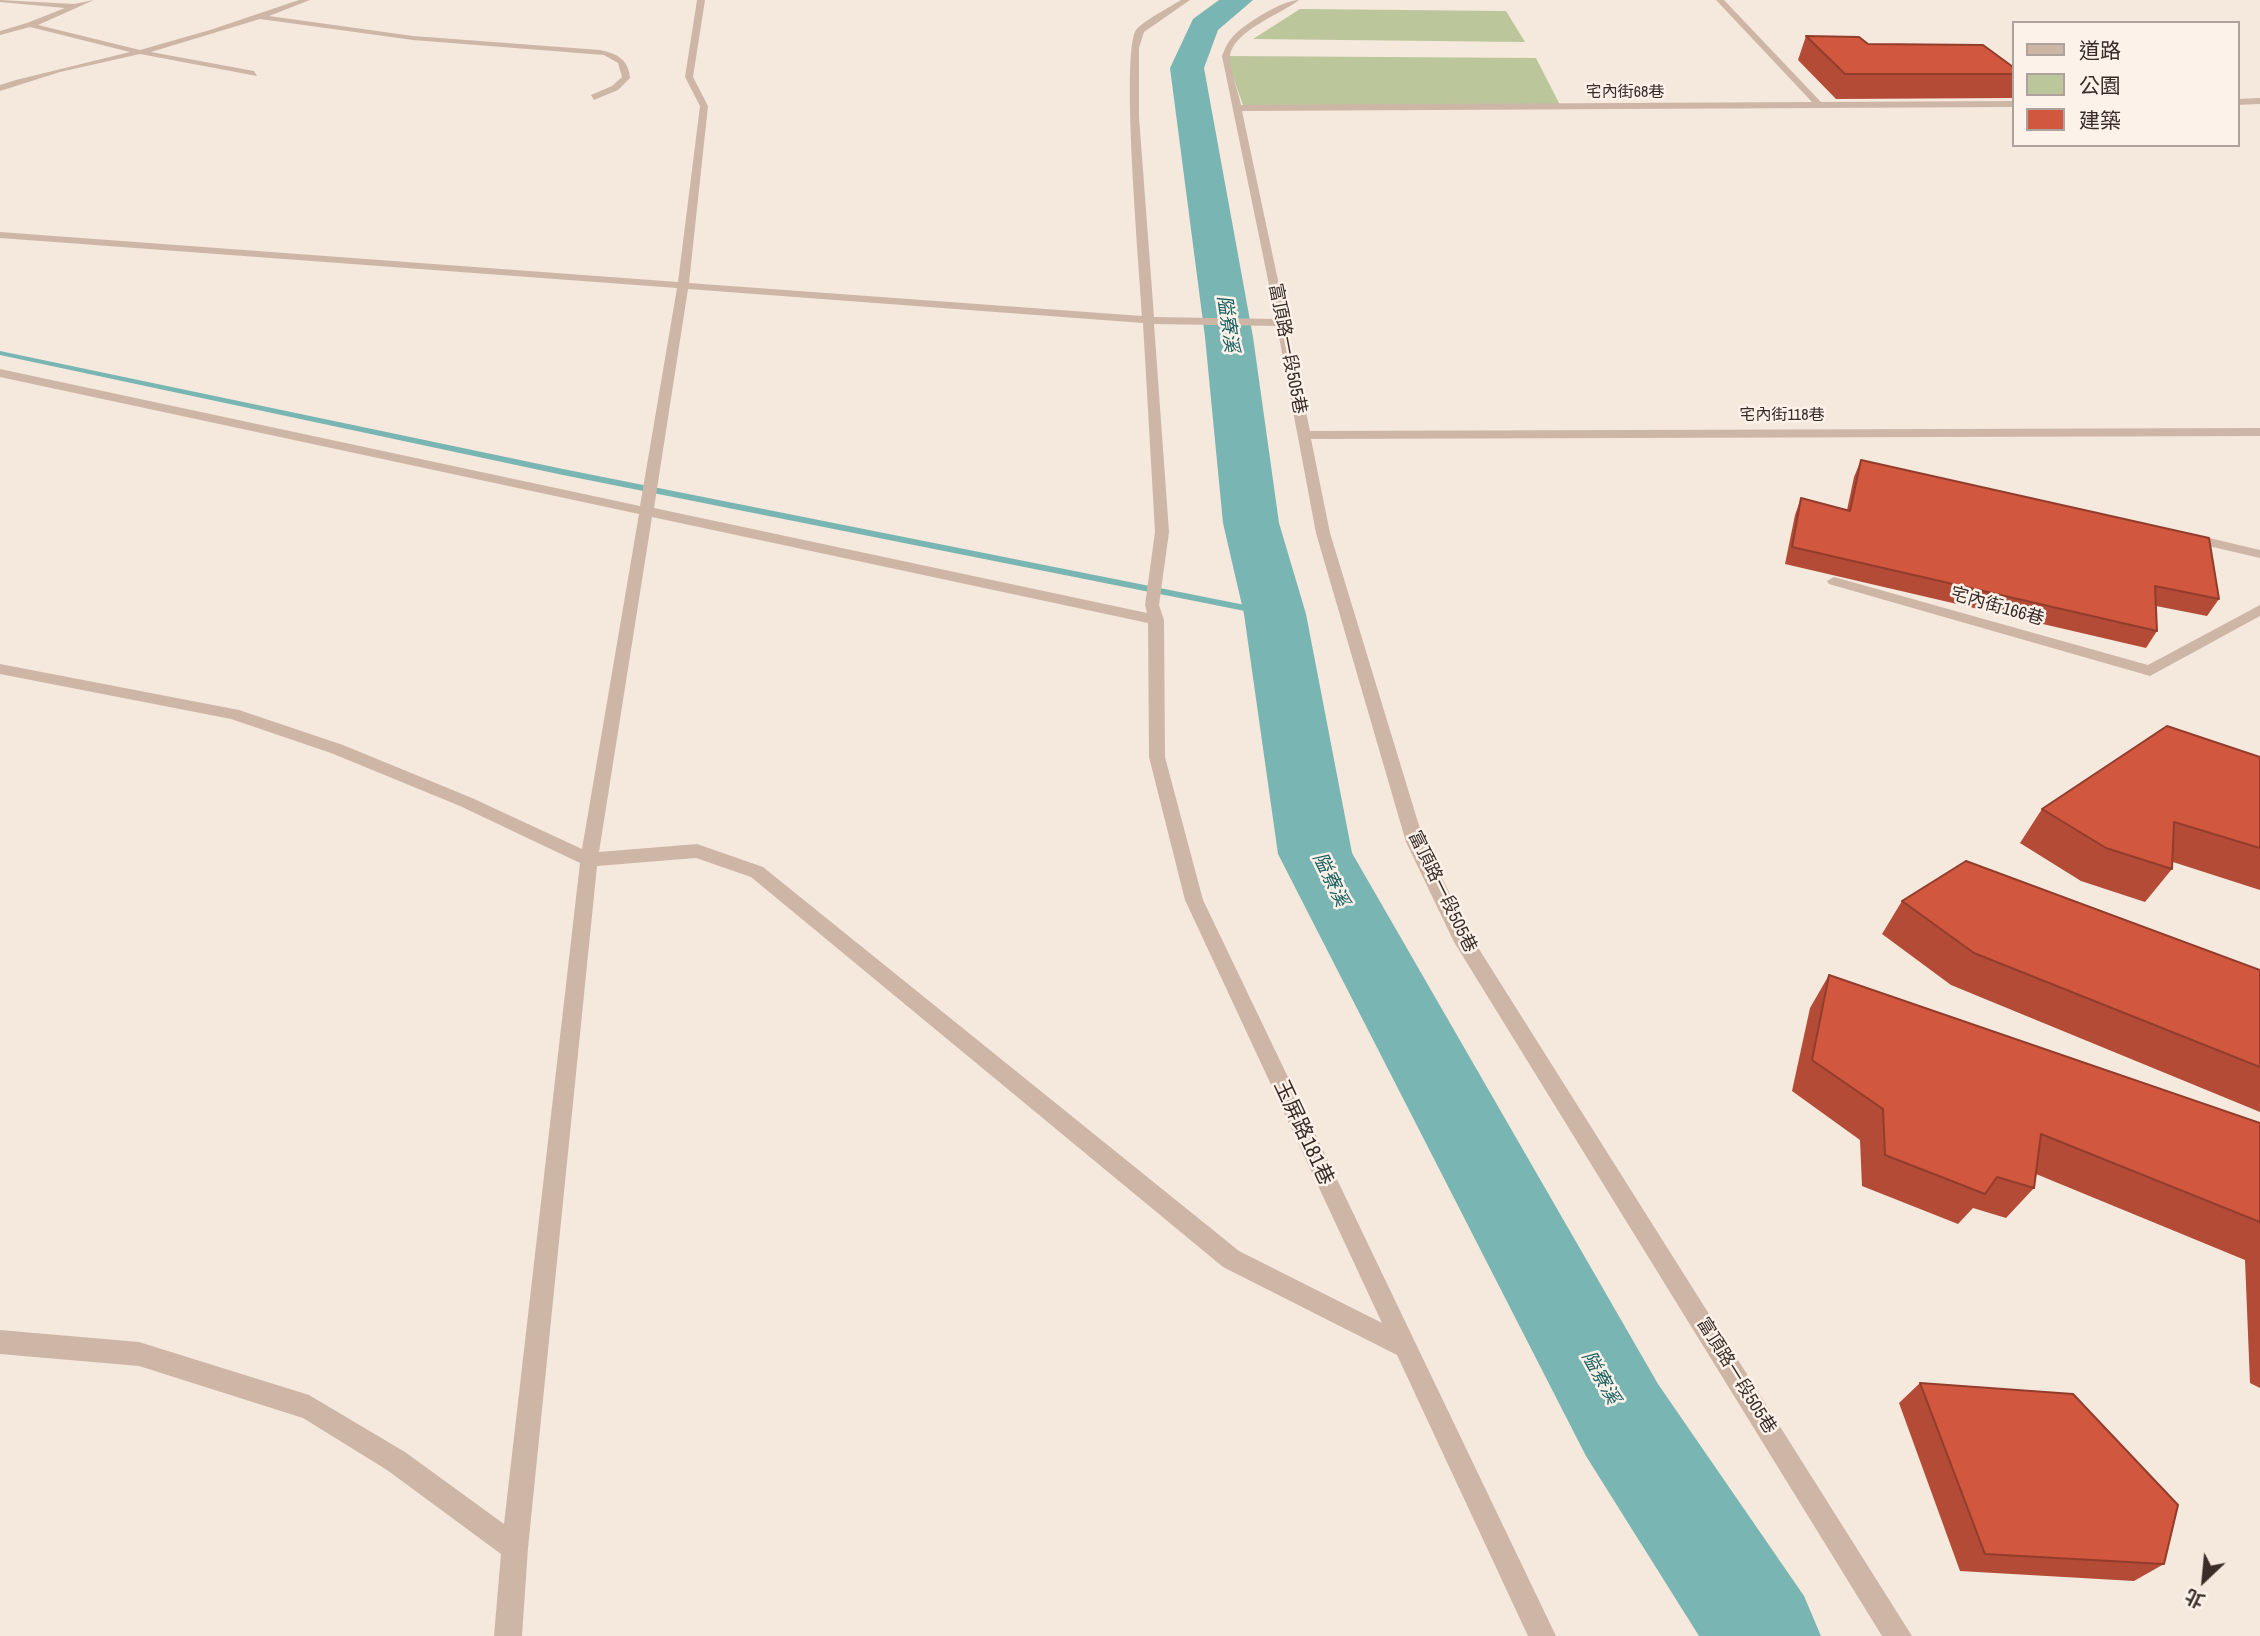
<!DOCTYPE html>
<html>
<head>
<meta charset="utf-8">
<style>
  body { margin:0 }
  #map { position:relative; width:2260px; height:1636px; overflow:hidden; background:#f5e8dd; font-family:"Archivo Narrow","Noto Sans TC",sans-serif }
  canvas { display:block }
  .legend { position:absolute; left:2012px; top:21px; width:228px; height:126px; box-sizing:border-box; background:#fcf2ea; border:2px solid #aea39c; margin:0; padding:9px 12px; list-style:none; font-size:21px; color:#3a2d28 }
  .legend li { display:flex; align-items:center; gap:14px; height:35px }
  .legend b { width:35px; border:2px solid #aea39c }
  .north { position:absolute; left:2169px; top:1545px; width:70px; height:70px; -webkit-text-stroke:5px #fcf2ea; paint-order:stroke; rotate:206deg; font-size:19px; font-weight:700; line-height:28px; text-align:center; color:#3a2d28 }
  .north::after { content:''; display:block; margin:auto; width:24px; height:32px; background:#3a2d28; clip-path:polygon(50% 0,100% 100%,50% 72%,0 100%) }
</style>
</head>
<body>
<div id="map">
<canvas width="2260" height="1636"></canvas>
<ul class="legend">
<li><b style="height:9px;background:#ceb6a7"></b>道路</li>
<li><b style="height:19px;background:#bbc69b"></b>公園</li>
<li><b style="height:19px;background:#d1573f"></b>建築</li>
</ul>
<div class="north">北</div>
</div>
<script>
const g = document.querySelector('canvas').getContext('2d');
g.lineJoin = 'round';
function paint(path, color) { g.fillStyle = color; g.fill(path, 'evenodd'); }
function stroke(path, color, width, dash) { g.strokeStyle = color; g.lineWidth = width; g.lineCap = dash ? 'butt' : 'round'; g.setLineDash(dash || []); g.stroke(path); }
function drawText(font, color, halo, rows, align = 'center') {
  g.font = font + ' "Archivo Narrow","Noto Sans TC",sans-serif'; g.lineWidth = 5; g.setLineDash([]); g.textBaseline = 'middle'; g.strokeStyle = halo; g.fillStyle = color; for (const [text, x, y, turn = 0] of rows) {
    g.save(); g.translate(x, y); g.rotate((+turn || 0) * Math.PI / 180); g.textAlign = isNaN(turn) ? turn : align; if (halo) g.strokeText(text, 0, 0); g.fillText(text, 0, 0); g.restore();
  }
}
const green = new Path2D(`
  M1300,9L1506,11L1525,42L1253,39Z
  M1226,56L1536,58L1561,107L1244,108Z`);
const stream = new Path2D(`
  M0,351L563,469L1275,611L1280,614L1275,617L563,475L0,355Z`);
const river = new Path2D(`
  M1219,0H1253L1218,30L1204,68L1253,337L1279,523L1306,614L1352,853L1658,1384L1804,1596L1821,1636H1699L1586,1456L1278,854L1244,614L1223,523L1205,337L1170,68L1193,19Z`);
const street = new Path2D(`
  M0,0L74,4L94,0L38,25L140,50L210,30L299,0H310L269,16L413,36L600,50C618,54 628,59 630,78L618,90L594,100L591,95L612,86L622,77L618,63L604,55L413,40L260,19L151,52L254,71L257,76L140,54L60,72L0,91V85L16,80L130,52L30,27L0,35V31L27,23L65,8L0,2Z
  M697,0H705L693,77L708,106L689,283L1142,316C1140,274 1120,54 1136,30C1143,21 1170,7 1181,0H1190L1144,32L1139,48V117L1154,317L1276,319L1222,56C1224,51 1226,45 1230,40C1240,26 1282,0 1299,0C1281,14 1233,31 1230,56C1229,67 1239,93 1241,105L1812,102L1716,0H1724L1821,102L2013,101V107L1242,111L1310,431L2260,428V436L1311,439L1330,533L1424,842L1472,938L1912,1636H1882L1454,942L1406,842L1316,533L1277,326L1154,324L1169,532L1159,605L1164,620L1165,757L1203,900L1556,1636H1528L1397,1355L1223,1267L751,877L696,858L597,866L528,1548L522,1636H494L501,1554L387,1470L303,1418L139,1366L0,1354V1330L139,1342L309,1395L405,1452L504,1524L580,863L460,806L331,753L231,719L0,674V664L239,710L343,745L472,798L582,849L639,514L0,377V369L640,506L677,288L0,238V232L678,282L700,106L685,77ZM688,289L1143,323L1155,532L1145,605L1147,613L654,508ZM652,517L1148,623L1149,757L1185,900L1382,1323L1239,1251L763,867L697,844L599,852Z
  M2260,98V104L2237,105V99Z
  M2188,533L2260,550V558L2183,540V534Z
  M1834,577L2148,665L2260,605V616L2150,676L1829,584L1827,581Z`);
const wall = new Path2D(`
  M1806,36L1868,44L2013,67V95L2012,98L1836,99L1798,60Z
  M1861,460L2219,599L2207,616L2156,606L2157,631L2146,648L1785,564L1795,515L1801,498L1847,510L1854,477Z
  M2260,757V890L2173,862L2172,869L2145,902L2081,881L2020,843L2042,809Z
  M1902,901L2260,970V1112L1951,985L1882,934Z
  M1829,975L2260,1123V1388L2250,1383L2245,1260L2036,1174L2034,1188L2006,1218L1973,1208L1958,1224L1862,1186L1860,1140L1792,1091L1810,1008Z
  M1920,1383L2164,1564L2134,1581L1960,1571L1899,1403Z`);
const building = new Path2D(`
  M1806,36L1859,37L1868,44L1983,45L2013,67V74H1845Z
  M1861,460L2209,538L2219,599L2155,586L2157,631L1792,547L1801,498L1850,511Z
  M2167,726L2260,757V848L2174,822L2172,869L2106,848L2042,809Z
  M1966,861L2260,970V1067L1974,953L1902,901Z
  M1829,975L2260,1123V1222L2041,1134L2034,1188L1997,1177L1985,1194L1885,1155L1883,1109L1812,1060Z
  M1920,1383L2073,1394L2178,1505L2164,1564L1985,1554Z`);
const farStreetnames = [
  ["宅內街68巷",1625,93],
  ["宅內街118巷",1782,416]
];
const streetNames = [
  ["富頂路一段505巷",1287,349,79],
  ["宅內街166巷",1997,607,16],
  ["富頂路一段505巷",1442,892,64],
  ["富頂路一段505巷",1736,1376,58]
];
const waterNames = [
  ["隘寮溪",1227,324,82],
  ["隘寮溪",1330,880,64],
  ["隘寮溪",1600,1378,61]
];
const nearStreetnames = [
  ["玉屏路181巷",1303,1133,65]
];
paint(green, '#bbc69b');
paint(stream, '#79b5b3');
paint(river, '#79b5b3');
paint(street, '#ceb6a7');
paint(wall, '#b44b36');
paint(building, '#d1573f');
stroke(building, '#923d2c', 2);
drawText('16px', '#3a2d28', '#fcf2ea', farStreetnames);
drawText('18px', '#3a2d28', '#fcf2ea', streetNames);
drawText('italic 19px', '#196060', '#fcf2ea', waterNames);
drawText('21px', '#3a2d28', '#fcf2ea', nearStreetnames);
</script>
</body>
</html>
